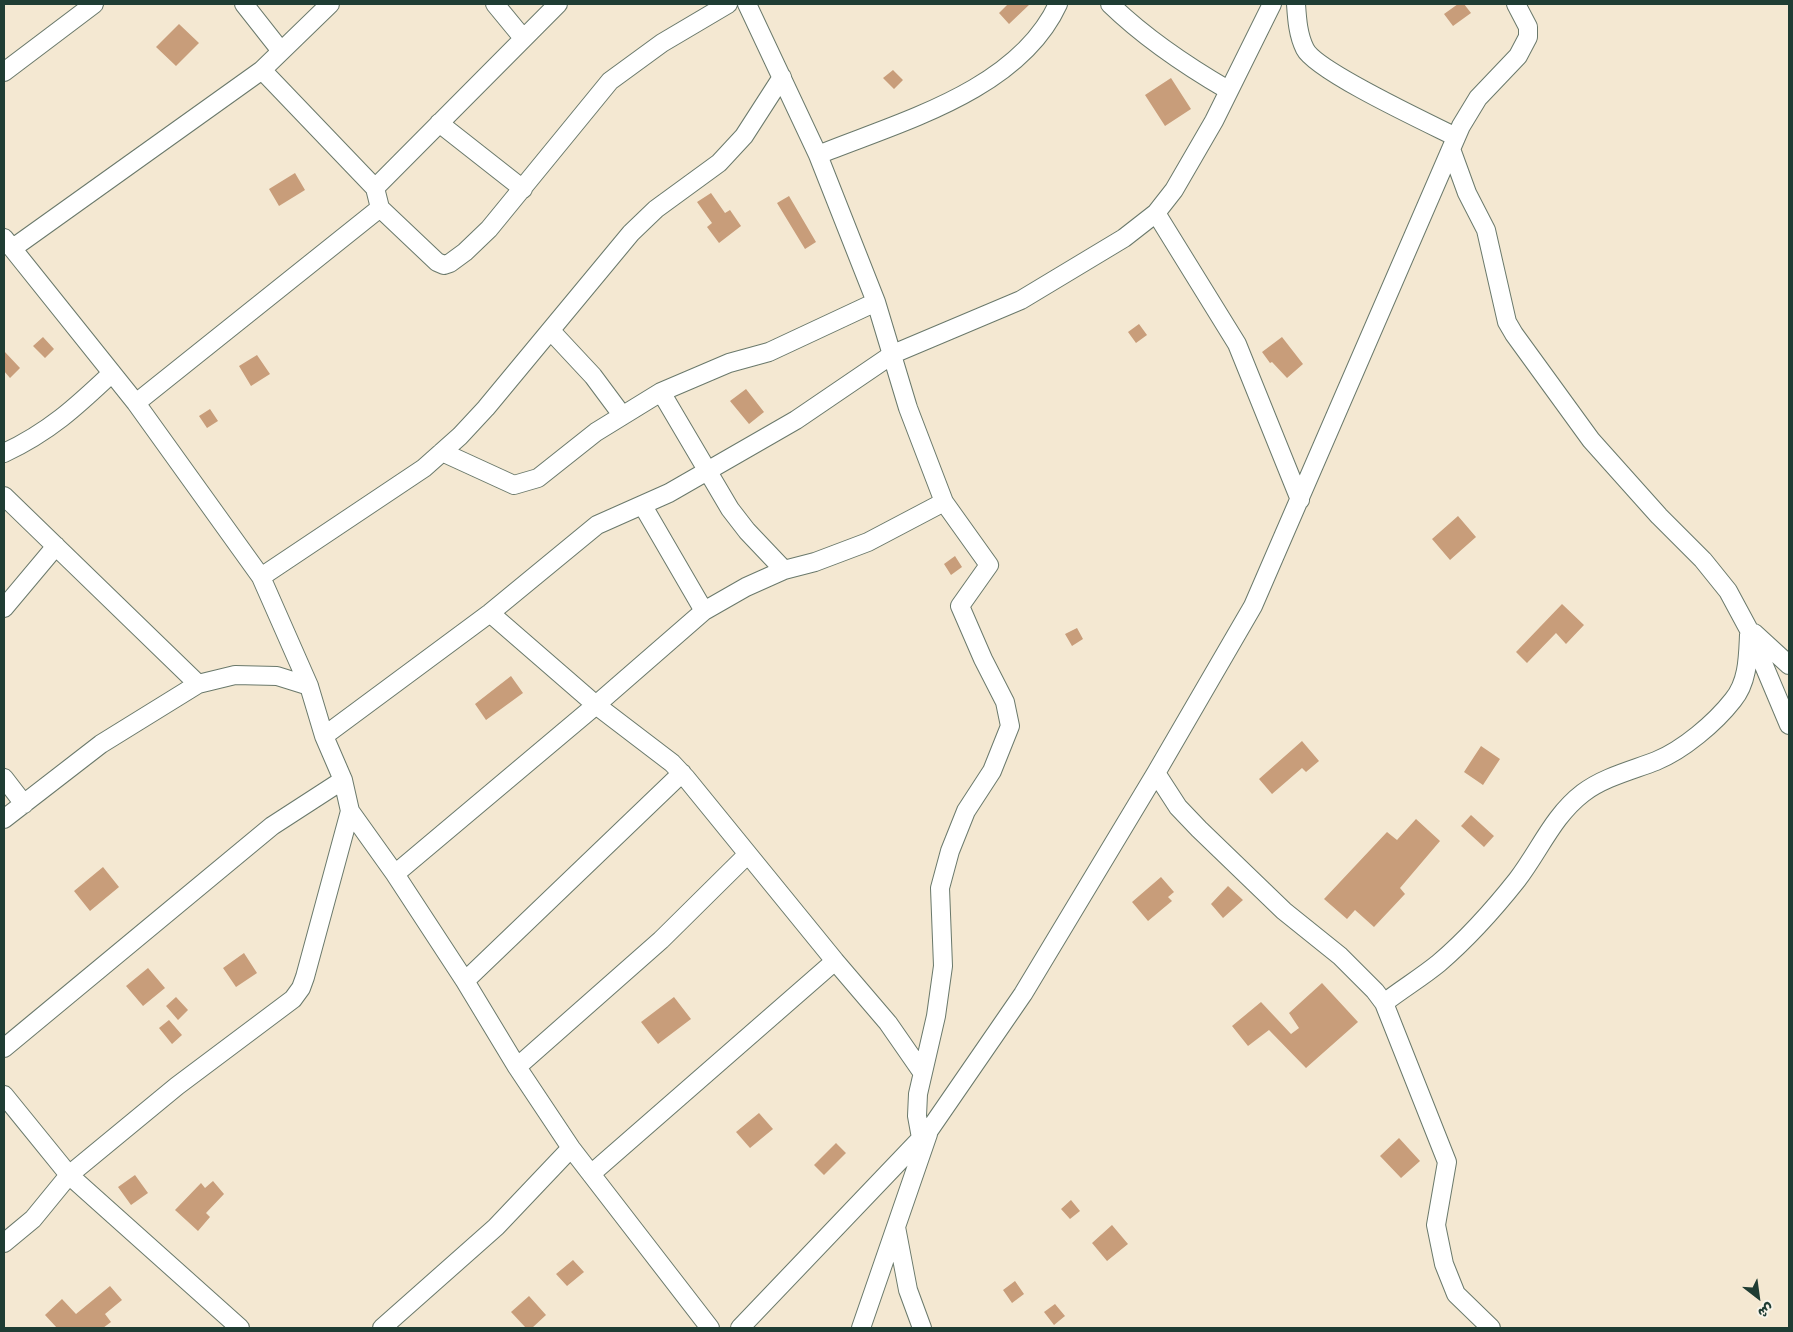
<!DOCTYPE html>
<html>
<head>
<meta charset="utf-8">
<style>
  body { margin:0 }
  #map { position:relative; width:1793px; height:1332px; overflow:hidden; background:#f4e8d2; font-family:Caveat,"Playpen Sans Arabic",sans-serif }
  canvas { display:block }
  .frame { position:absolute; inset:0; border:5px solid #1f3d34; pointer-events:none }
  .north { position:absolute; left:1733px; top:1272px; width:50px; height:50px; -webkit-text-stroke:4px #f7f3e8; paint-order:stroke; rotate:150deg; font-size:14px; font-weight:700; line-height:20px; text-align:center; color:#1f3d34 }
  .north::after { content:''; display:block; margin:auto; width:18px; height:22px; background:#1f3d34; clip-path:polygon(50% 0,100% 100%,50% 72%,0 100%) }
</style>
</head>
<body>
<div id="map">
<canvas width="1793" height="1332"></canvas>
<div class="frame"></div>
<div class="north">ش</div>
</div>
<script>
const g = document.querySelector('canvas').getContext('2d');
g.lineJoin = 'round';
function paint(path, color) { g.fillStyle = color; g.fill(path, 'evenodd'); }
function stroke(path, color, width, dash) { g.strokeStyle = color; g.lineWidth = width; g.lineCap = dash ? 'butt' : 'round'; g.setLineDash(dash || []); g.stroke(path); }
const building = new Path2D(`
  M1008,4H1030L1009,24L999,13Z
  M1458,4H1464L1471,13L1453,26L1444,14Z
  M179,24L199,43L176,66L156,47Z
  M893,70L903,80L894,89L883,78Z
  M1171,78L1191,109L1165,126L1145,95Z
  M295,173L305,190L279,206L269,189Z
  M711,193L725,213L730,210L741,226L719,243L707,227L712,223L697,202Z
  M789,196L816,242L805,249L777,203Z
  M1139,324L1147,335L1136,343L1128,332Z
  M43,337L54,349L45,358L33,346Z
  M1282,337L1303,364L1287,378L1272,362L1270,363L1262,352Z
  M4,351L20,368L10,378L4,371Z
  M257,355L270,374L251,386L239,366Z
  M746,389L764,412L749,424L730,401Z
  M210,409L218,421L207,428L199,416Z
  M1458,516L1476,537L1450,560L1432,539Z
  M955,556L962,567L951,575L944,564Z
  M1562,604L1584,625L1566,644L1556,633L1527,663L1516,652Z
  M1077,628L1083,639L1072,646L1065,634Z
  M511,676L523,693L486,720L475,704Z
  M1302,741L1319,761L1306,772L1302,768L1272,794L1259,779Z
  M1481,746L1500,759L1483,785L1464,772Z
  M1471,815L1494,836L1484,847L1461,826Z
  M1416,819L1440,841L1400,888L1405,894L1374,927L1355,910L1347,919L1324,899L1387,832L1397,840Z
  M103,867L119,887L90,911L74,891Z
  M1161,877L1174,892L1168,897L1172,901L1148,921L1132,902Z
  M1228,886L1243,900L1223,918L1211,904Z
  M244,953L257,973L236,987L223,968Z
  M148,968L165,988L143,1006L126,986Z
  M1322,983L1358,1022L1306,1068L1269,1030L1248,1046L1232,1026L1261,1002L1291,1034L1299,1028L1289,1013Z
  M176,997L188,1010L178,1020L166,1006Z
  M674,997L691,1019L658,1044L641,1022Z
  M169,1020L182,1035L172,1044L159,1028Z
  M759,1113L773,1129L750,1148L736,1132Z
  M1399,1138L1420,1161L1401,1178L1380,1156Z
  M836,1143L846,1153L824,1175L814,1165Z
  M135,1175L148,1193L131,1205L118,1187Z
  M213,1181L224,1194L206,1213L210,1217L198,1231L175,1210L201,1183L205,1188Z
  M1071,1200L1080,1211L1070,1219L1061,1209Z
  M1112,1225L1128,1244L1107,1261L1092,1243Z
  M573,1260L584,1272L567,1286L556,1274Z
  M1015,1281L1024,1294L1012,1303L1003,1290Z
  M110,1286L122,1300L105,1314L111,1322L103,1328H57L45,1315L62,1299L76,1314Z
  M529,1296L546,1315L532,1328H526L511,1312Z
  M1055,1304L1065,1316L1054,1325L1044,1312Z`);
const minor = new Path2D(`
  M244,4L281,51
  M495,4L523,38
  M747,4L818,155L876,302L908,408L944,502L989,565L960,606L983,659L1005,702L1010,726L992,771L966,811L950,851L940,888L943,966L936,1016L918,1094L917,1116L921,1138
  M1110,4C1146,39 1185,65 1228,90
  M1296,4C1297,19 1298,35 1305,49C1316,71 1428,123 1456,137
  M262,70L375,188L380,208L437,262L444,265L450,263L465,252L489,229L610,81L662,43L728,4
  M4,72L94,4
  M439,123L523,189
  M1451,149L1467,193L1486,230L1507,322L1514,334L1591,440L1659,516L1703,560L1728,591L1749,630L1789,725
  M818,155C899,122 1018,91 1058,4
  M375,188L558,4
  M1156,213L1237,344L1300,500
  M4,238L136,403L261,577L309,686L324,736L343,780L350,811L395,874L465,981L517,1067L571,1148L710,1328
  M13,248L262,70L330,4
  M551,331L593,376L622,415
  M661,392L730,509L747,531L784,570
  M136,403L380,208
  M442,452L514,485L538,478L596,432L661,392L729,363L769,352L876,302
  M4,453C49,432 76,407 112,373
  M4,496L198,684
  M643,506L704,611
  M261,577L424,468L460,436L486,408L631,233L656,209L719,163L744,136L782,77
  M4,608L56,546
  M490,613L596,705L672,763L686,778L835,961L888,1023L922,1072
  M1754,633L1789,665
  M324,736L490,613L597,525L669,493L796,420L893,354L1021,300L1124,238L1156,213L1174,190L1214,121L1272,4
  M1156,773L1178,807L1199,829L1284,911L1340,956L1375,991L1384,1003L1447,1162L1436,1225L1444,1264L1456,1294L1491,1328
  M4,778L24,804
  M4,819L101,744L198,684L235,675L277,676L309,686
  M395,874L596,705L704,611L746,587L784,570L815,562L868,542L944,502
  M465,981L682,773
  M1384,1003C1402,989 1422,977 1439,963C1467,939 1494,909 1517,880C1540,850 1553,816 1583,793C1604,777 1633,770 1656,761C1683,750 1715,723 1733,700C1748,682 1748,657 1749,635
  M4,1048L272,826L343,780
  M517,1067L661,940L748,854
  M4,1095L69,1175L240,1328
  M591,1174L835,961
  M896,1227L908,1290L922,1328
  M4,1243L33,1219L69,1175L177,1086L293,999L301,988L305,977L350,811
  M382,1328L496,1227L571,1148
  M740,1328L930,1129L1023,994L1156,773L1253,606L1461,126L1478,98L1518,56L1528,37V27L1516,4
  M861,1328L928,1134`);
paint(building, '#c89d7a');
stroke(minor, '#6a796b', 20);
stroke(minor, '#fff', 18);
</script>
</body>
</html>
